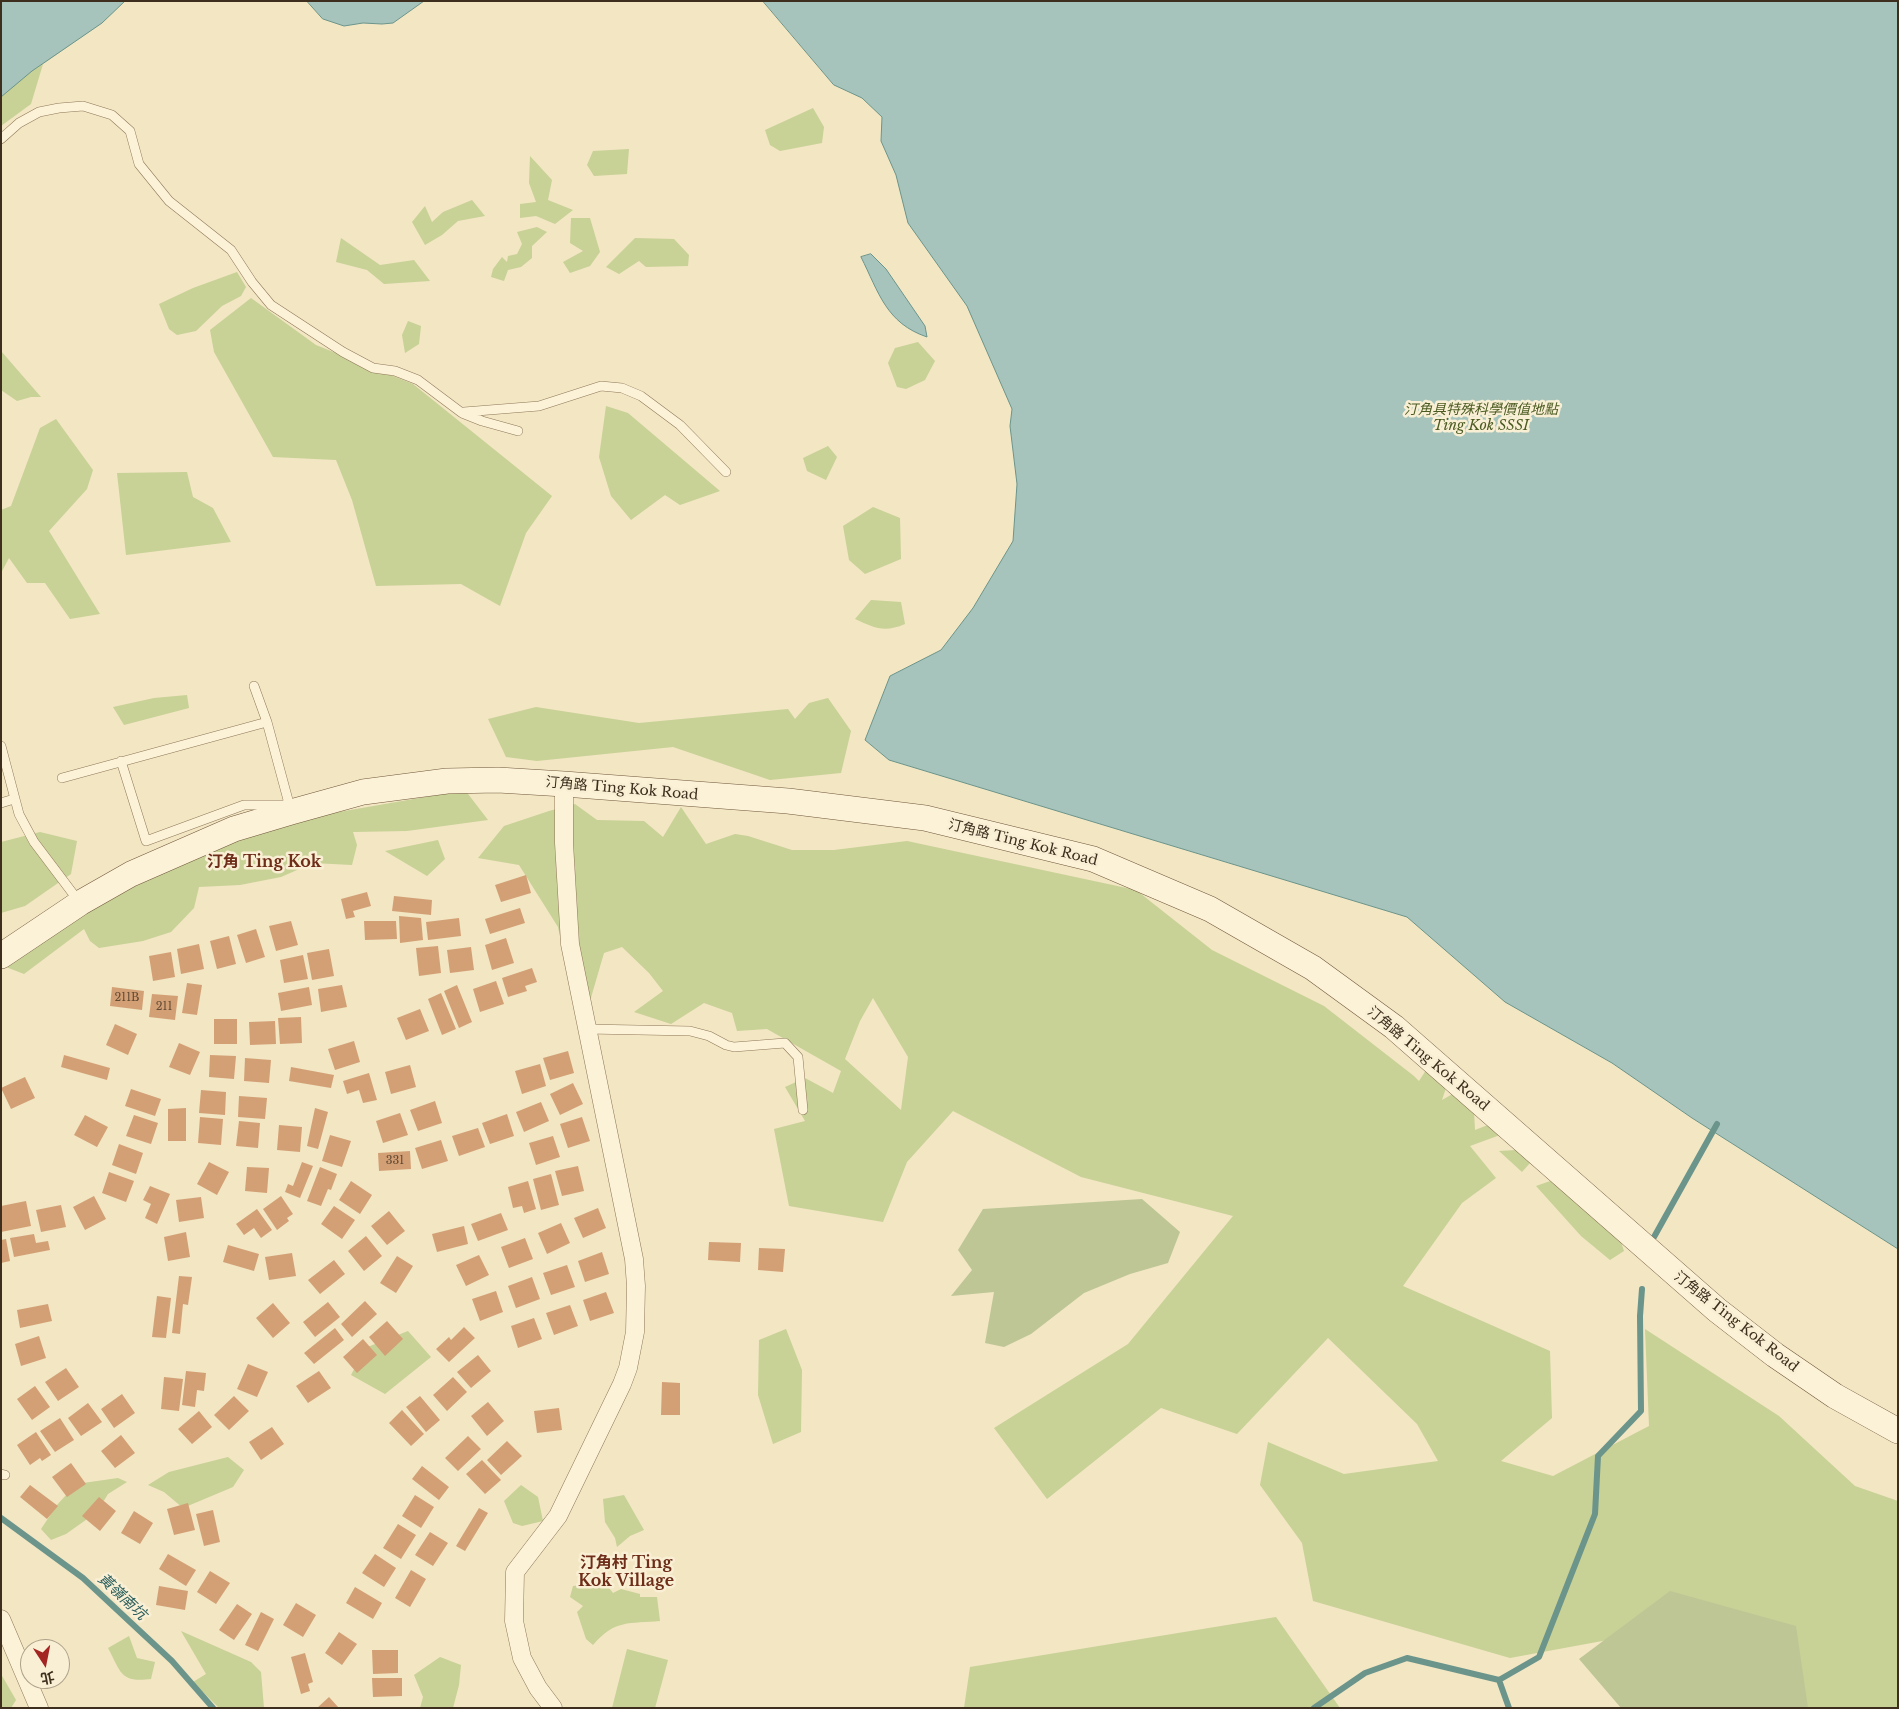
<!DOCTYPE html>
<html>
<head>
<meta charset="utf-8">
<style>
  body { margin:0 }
  #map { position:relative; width:1899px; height:1709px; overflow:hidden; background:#f2e6c3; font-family:"Libre Baskerville","Noto Sans TC",serif }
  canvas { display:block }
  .frame { position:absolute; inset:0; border:2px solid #3d2e1d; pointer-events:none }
  .north { position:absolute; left:20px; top:1639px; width:50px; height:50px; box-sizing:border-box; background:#f9efd4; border:1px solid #aea28b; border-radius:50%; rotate:169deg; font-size:14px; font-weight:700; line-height:20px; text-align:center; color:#3d2e1d }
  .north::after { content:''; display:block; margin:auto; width:18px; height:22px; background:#a32622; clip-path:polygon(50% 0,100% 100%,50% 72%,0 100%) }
</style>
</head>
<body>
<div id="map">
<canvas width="1899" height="1709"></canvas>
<div class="frame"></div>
<div class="north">北</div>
</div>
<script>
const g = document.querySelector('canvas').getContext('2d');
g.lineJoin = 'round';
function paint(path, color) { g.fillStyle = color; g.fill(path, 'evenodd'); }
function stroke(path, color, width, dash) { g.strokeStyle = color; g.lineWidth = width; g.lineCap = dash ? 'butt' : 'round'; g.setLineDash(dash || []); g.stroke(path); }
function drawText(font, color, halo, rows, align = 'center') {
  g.font = font + ' "Libre Baskerville","Noto Sans TC",serif'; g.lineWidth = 5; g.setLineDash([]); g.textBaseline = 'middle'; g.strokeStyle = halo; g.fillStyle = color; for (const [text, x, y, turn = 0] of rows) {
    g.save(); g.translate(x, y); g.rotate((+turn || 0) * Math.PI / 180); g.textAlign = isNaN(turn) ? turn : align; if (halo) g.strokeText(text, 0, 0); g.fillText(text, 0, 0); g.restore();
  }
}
const green = new Path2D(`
  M1,1H125L102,23L43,64L31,104L1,126Z
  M813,108L824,127L822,143L780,151L770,145L765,130Z
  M629,149L627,174L594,176L587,165L593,151Z
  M530,156L552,180L548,200L573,210L555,224L536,216L520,218V204L536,202L529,183Z
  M472,200L485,216L458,221L442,235L425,245L412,222L425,206L432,222L443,212Z
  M571,218H590L600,252L590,266L570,273L563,262L583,251L570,243Z
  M537,227L547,232L532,246V258L521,267L508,270L504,281L491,277L493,269L502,257L507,262L508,256L517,254L522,244L517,232Z
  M341,238L380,265L414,260L430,281L384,284L367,270L336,262Z
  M635,238L674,239L689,255L688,266L646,267L639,261L619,274L606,267Z
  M237,272L246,287L241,296L222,306L196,331L177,335L169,329L159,304L193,288Z
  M251,298L316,345L413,384L552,496L526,533L500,606L461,584L376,586L352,500L336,460L273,457L214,352L210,330Z
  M408,321L421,326L419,344L405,353L402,335Z
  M918,342L935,361L925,380L906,389L897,387L888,363L895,348Z
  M1,351L41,397H31L17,401L1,390Z
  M606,406L628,413L720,491L680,505L665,495L631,520L611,496L599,457Z
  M56,419L93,470L87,489L49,531L100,614L70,619L45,583H27L9,558L1,573V510L11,506L40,428Z
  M828,446L837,457L826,480L807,471L803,458Z
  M187,472L193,497L213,508L231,542L126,555L117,473Z
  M873,507L900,518L901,559L865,574L849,560L843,526Z
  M871,600L901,602L905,624C884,633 875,628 855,619Z
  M187,695L189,708L124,725L113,707L154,698Z
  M828,698L851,731L841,773L770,780L673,747L537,761L506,757L488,719L536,707L639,723L788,709L795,719L809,703Z
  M465,790L488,820L407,831L353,832L357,845L352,865L313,863L281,877L240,885L199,887L194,908L171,932L143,941L99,948L90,941L84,929L24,974L6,967L90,906L210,850L293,820Z
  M575,804L597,820L644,821L663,837L681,807L706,844L735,834L748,836L792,850H834L907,841L1136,890L1212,950L1324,1006L1414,1076L1419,1081L1428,1067L1447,1085L1442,1100L1456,1092L1474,1111L1475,1130L1493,1123L1500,1135L1470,1146L1496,1178L1462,1203L1403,1286L1550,1351L1552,1418L1501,1461L1553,1476L1649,1426L1645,1329L1779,1416L1855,1486L1898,1501V1708H1781L1689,1625L1510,1658L1313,1601L1302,1543L1260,1485L1268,1442L1344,1474L1438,1461L1417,1424L1328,1338L1237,1434L1161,1408L1047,1499L994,1428L1128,1344L1233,1216L1081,1177L953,1111L907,1162L883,1222L789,1206L774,1129L805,1121L785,1087L805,1078L833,1093L841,1071L767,1029L737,1031L732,1013L704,1003L671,1024L634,1012L663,991L649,973L622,947L604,953L590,1001L575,1011L558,927L519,865L478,858L504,826L549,811ZM873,998L908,1057L901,1110L845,1059L860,1021Z
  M40,832L77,841L71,874L25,906L1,913V842Z
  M438,840L445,859L427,876L385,851Z
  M1516,1150L1530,1163L1522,1172L1499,1151Z
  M1556,1179L1580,1207L1619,1236L1624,1251L1610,1260L1581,1236L1536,1186Z
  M786,1329L802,1370L801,1432L773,1444L758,1395L759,1340Z
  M408,1331L431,1357L385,1394L351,1375L365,1348Z
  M228,1457L244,1470L233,1487L183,1508L164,1492L148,1485L169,1472Z
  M118,1478L127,1482L108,1494L97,1512L66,1534L51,1540L41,1529L57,1505L76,1484Z
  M521,1485L538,1497L543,1521L522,1526L513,1523L504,1501Z
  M624,1495L644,1530L630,1536L617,1547L615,1538L605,1522L603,1499Z
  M605,1583L613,1593L621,1589L640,1594V1597H657L660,1621C629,1624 615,1619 593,1645L586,1639L577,1612L583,1606L570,1597L573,1586Z
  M1276,1617L1340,1708H964L970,1667Z
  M181,1631L251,1662L261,1672L264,1708H219L193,1682L206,1674Z
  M129,1636L137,1658L155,1662L151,1679C120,1683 121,1672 108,1648Z
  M627,1649L668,1660L655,1708H612Z
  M440,1657L461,1665L459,1685L453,1708H420L423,1697L414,1675Z
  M1,1674L16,1700L11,1708H1Z`);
const cemetery = new Path2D(`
  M1142,1199L1180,1232L1168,1263L1130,1274L1084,1293L1031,1334L1004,1347L985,1343L994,1292L951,1296L972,1270L958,1250L983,1209Z
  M1670,1591L1796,1626L1808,1708H1621L1579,1659Z`);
const water = new Path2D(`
  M1,1H125L102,23L32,71L1,97Z
  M307,1H424L393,23L382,24L363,23L344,26L323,19Z
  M763,1H1898V1249L1692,1118L1612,1063L1505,1002L1407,917L889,760L865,740L890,676L941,650L973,608L1013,541L1017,484L1010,426L1012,409L967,306L908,223L896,175L881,141L882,117L862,98L834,85Z
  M871,254L886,269L925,326L927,337C886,323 879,293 861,257Z`);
const stream = new Path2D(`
  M1654,1237L1717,1124
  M1,1518L83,1578L172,1661L213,1708
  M1314,1708L1365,1673L1407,1658L1499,1680
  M1509,1708L1499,1680L1539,1657L1595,1514L1598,1456L1641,1411L1640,1316L1642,1289`);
const building = new Path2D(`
  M526,875L531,893L501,902L495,885Z
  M367,892L371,906L353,911L355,917L346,919L341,899Z
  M394,896L432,900L431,915L392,911Z
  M520,908L525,923L490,934L485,919Z
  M399,916L421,918L423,940L400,943Z
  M459,918L461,936L428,940L426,922Z
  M291,921L298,945L276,951L269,926Z
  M364,921H396L397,939L365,940Z
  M256,929L265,957L246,963L237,935Z
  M229,936L236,964L217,969L210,941Z
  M506,938L514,963L492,970L485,945Z
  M199,944L204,969L181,974L177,949Z
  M438,946L441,973L419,976L416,948Z
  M471,947L474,970L450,973L447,950Z
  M329,949L334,976L312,980L307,953Z
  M171,952L175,977L153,981L149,956Z
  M303,955L308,979L284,983L280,960Z
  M532,968L537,982L525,986L527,991L508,997L502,978Z
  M496,981L504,1004L480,1012L473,989Z
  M187,983L202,985L197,1015L182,1013Z
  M342,985L347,1007L321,1012L318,989Z
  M457,985L472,1022L459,1028L444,991Z
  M112,987L144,991L142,1010L110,1006Z
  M309,987L312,1005L281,1011L278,993Z
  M441,993L456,1029L442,1035L428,999Z
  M152,994L178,996L175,1020L149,1017Z
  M420,1009L429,1031L406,1040L397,1018Z
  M301,1017L302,1043L280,1044L278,1018Z
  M214,1019H237V1044H214Z
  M275,1021L276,1044L250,1045L249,1022Z
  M115,1024L137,1034L128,1055L106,1045Z
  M354,1041L360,1062L335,1070L328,1049Z
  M179,1043L200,1052L190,1075L169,1067Z
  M568,1051L574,1073L550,1080L543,1058Z
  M64,1055L110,1068L107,1080L61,1067Z
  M210,1055L236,1056L234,1079L209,1077Z
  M245,1058L271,1060L269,1083L244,1081Z
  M540,1064L546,1086L522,1094L515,1071Z
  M410,1065L416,1087L391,1094L385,1072Z
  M291,1067L334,1075L331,1088L289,1081Z
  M369,1073L377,1100L363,1103L359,1090L347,1094L343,1081Z
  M25,1077L35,1098L11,1109L1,1088Z
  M573,1083L583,1104L560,1115L550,1094Z
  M131,1089L161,1099L155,1116L125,1106Z
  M201,1090L226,1092L225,1115L199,1113Z
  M239,1096L267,1098L265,1119L238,1117Z
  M435,1101L442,1123L418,1131L410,1110Z
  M541,1102L549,1121L524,1132L516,1112Z
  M186,1108V1141H168V1109Z
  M315,1108L328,1112L318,1149L307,1146Z
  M400,1113L408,1135L383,1143L376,1121Z
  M507,1114L514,1136L490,1144L482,1123Z
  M85,1115L108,1127L97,1147L74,1135Z
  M134,1115L158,1123L151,1144L126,1136Z
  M200,1117L223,1119L221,1145L198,1143Z
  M582,1117L590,1141L568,1148L560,1124Z
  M239,1121L260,1123L258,1148L236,1146Z
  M279,1125L302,1127L300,1152L277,1150Z
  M478,1128L485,1147L459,1156L452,1136Z
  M330,1135L351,1141L342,1167L322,1161Z
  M553,1136L560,1157L536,1165L529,1143Z
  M441,1140L448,1161L422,1169L415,1148Z
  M119,1144L143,1153L136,1174L112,1165Z
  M410,1151L411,1169L379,1171L378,1153Z
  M209,1162L229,1172L217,1195L197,1184Z
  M302,1162L313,1166L300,1198L285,1192L288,1184L293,1186Z
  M578,1166L584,1191L562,1196L555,1171Z
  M247,1167L269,1168L267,1193L245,1191Z
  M320,1167L337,1174L331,1190L328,1189L321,1206L307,1201Z
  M109,1172L134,1181L126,1202L102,1193Z
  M551,1174L559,1205L541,1210L533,1179Z
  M351,1181L372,1195L360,1214L339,1200Z
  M528,1181L536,1209L524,1213L522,1206L513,1208L508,1187Z
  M150,1186L170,1194L157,1224L145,1218L151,1204L143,1200Z
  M94,1196L106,1219L85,1230L73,1207Z
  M281,1196L293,1214L287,1218L289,1221L277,1230L263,1209Z
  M201,1197L204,1218L179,1222L176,1200Z
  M26,1201L31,1226L1,1232V1206Z
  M61,1205L66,1227L41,1232L36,1210Z
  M334,1206L355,1220L342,1239L321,1224Z
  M598,1208L606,1228L583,1238L574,1218Z
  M257,1209L272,1230L261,1238L254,1228L244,1235L236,1224Z
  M389,1211L405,1231L387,1245L371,1226Z
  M501,1213L508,1230L478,1241L471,1224Z
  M561,1223L570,1243L547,1254L538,1233Z
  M464,1226L468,1244L437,1252L432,1234Z
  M186,1232L190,1257L168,1261L164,1237Z
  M34,1234L36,1243L48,1241L50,1250L14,1257L10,1238Z
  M366,1236L382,1256L364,1271L348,1251Z
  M525,1238L533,1259L509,1268L501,1247Z
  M6,1239L10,1261L1,1263V1240Z
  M709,1242L741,1243L740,1262L708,1260Z
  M228,1245L259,1254L254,1271L223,1262Z
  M759,1248L785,1249L783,1272L758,1270Z
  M602,1252L609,1274L585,1282L578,1261Z
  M292,1253L296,1276L269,1280L265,1257Z
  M479,1255L489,1275L466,1286L456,1265Z
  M397,1256L413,1266L396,1293L380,1283Z
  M334,1260L345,1274L320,1294L308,1280Z
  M567,1265L575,1287L551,1295L543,1273Z
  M179,1276L192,1277L188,1305L183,1304L180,1334L172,1333Z
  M532,1277L540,1299L516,1308L508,1286Z
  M496,1291L503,1312L480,1321L472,1299Z
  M606,1292L614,1313L590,1321L583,1300Z
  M157,1296L171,1298L166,1338L152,1337Z
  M365,1301L377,1314L352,1337L341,1324Z
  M328,1302L340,1317L315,1337L303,1322Z
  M273,1303L290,1323L273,1338L256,1318Z
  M48,1304L52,1321L20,1328L17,1310Z
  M570,1305L578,1326L554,1335L546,1313Z
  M534,1318L542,1339L518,1348L511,1326Z
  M387,1321L403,1339L385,1356L369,1337Z
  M464,1327L475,1338L449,1362L436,1349L449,1337L451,1340Z
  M335,1328L344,1340L314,1364L304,1353Z
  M39,1336L46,1358L21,1366L15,1344Z
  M363,1339L377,1355L357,1373L343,1357Z
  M478,1355L491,1371L471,1388L457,1372Z
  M248,1364L268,1372L257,1397L237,1389Z
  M66,1368L79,1387L58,1401L45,1382Z
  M186,1371L206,1373L204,1391L197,1390L195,1407L182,1405Z
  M319,1371L331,1388L308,1403L296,1386Z
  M164,1377L183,1379L179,1411L161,1409Z
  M453,1377L467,1392L447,1411L433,1395Z
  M662,1382L680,1383V1415H661Z
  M35,1386L50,1407L32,1420L17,1399Z
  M122,1394L135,1413L114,1428L101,1409Z
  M234,1396L249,1411L229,1430L214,1415Z
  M420,1396L440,1420L426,1432L406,1407Z
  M488,1402L504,1421L487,1436L471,1416Z
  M88,1403L102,1422L81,1436L68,1418Z
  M559,1408L562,1430L537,1433L534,1411Z
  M402,1410L424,1434L411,1446L389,1423Z
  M199,1411L212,1427L192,1444L178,1429Z
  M60,1418L74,1440L55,1452L40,1431Z
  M272,1427L284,1444L261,1460L249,1442Z
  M36,1432L51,1455L42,1461L40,1458L30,1465L17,1445Z
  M121,1435L135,1453L115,1468L101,1451Z
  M468,1436L481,1449L458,1471L445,1458Z
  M507,1441L522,1456L501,1475L487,1460Z
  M482,1460L501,1480L485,1494L466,1474Z
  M71,1463L86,1484L67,1497L52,1477Z
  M422,1466L449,1487L439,1500L412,1479Z
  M30,1485L58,1506L47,1519L20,1497Z
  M415,1495L434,1507L421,1528L402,1516Z
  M99,1497L116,1511L100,1531L82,1516Z
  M188,1503L195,1530L174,1535L167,1509Z
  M479,1508L488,1513L465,1551L456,1546Z
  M213,1510L220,1542L204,1546L196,1514Z
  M134,1511L153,1523L140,1544L121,1533Z
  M398,1524L416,1535L401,1559L383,1548Z
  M430,1532L448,1543L433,1566L415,1555Z
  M168,1554L196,1570L186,1586L159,1569Z
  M375,1554L396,1568L384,1587L362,1573Z
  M411,1570L426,1579L410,1607L395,1598Z
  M210,1571L230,1583L216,1604L197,1592Z
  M159,1586L188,1591L185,1610L156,1605Z
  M355,1587L382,1603L373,1619L346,1603Z
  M296,1603L316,1615L303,1637L283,1625Z
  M237,1604L252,1614L234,1640L219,1630Z
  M261,1612L274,1619L258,1651L245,1645Z
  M339,1632L357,1644L342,1665L325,1653Z
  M372,1650H398V1673L373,1674Z
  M305,1653L313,1682L308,1684L310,1691L301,1694L291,1657Z
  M372,1678H402V1696L373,1697Z
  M329,1697L339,1708H317Z`);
const service = new Path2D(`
  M1,139L19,123L39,112L59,108L83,106L112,115L130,131L139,164L169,201L231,250L252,282L271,305L343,352L373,368L395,371L418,380L462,413L482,421L518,431
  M464,412L539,406L601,386L622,388L641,396L680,425L726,472
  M254,686L267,722L291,811
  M1,746L19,814L34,842L80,903
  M121,761L146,841L244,805H283
  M62,778L267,722
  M1,803L14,799
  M587,1029L690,1031L709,1036L726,1045L734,1047L785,1043L798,1057L803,1110
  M1,1474L5,1475`);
const minor = new Path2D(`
  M1,1619L39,1708
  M553,1708L538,1688L522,1658L514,1621L515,1572L558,1516L622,1384L628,1368L635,1332L636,1286L634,1259L570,944L564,843V784`);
const secondary = new Path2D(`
  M1,956L80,903L131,874L234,829L291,812L363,792L447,781L498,780L564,784L788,801L925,818L1093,859L1210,909L1313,968L1394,1027L1717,1310L1775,1355L1835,1396L1898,1431`);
const numberNames = [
  ["211B",127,998],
  ["211",164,1007],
  ["331",395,1161]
];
const parkNames = [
  ["汀角具特殊科學價值地點",1481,410],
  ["Ting Kok SSSI",1481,426]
];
const streetNames = [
  ["汀角路 Ting Kok Road",622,789,5],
  ["汀角路 Ting Kok Road",1023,843,14],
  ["汀角路 Ting Kok Road",1428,1059,40],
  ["汀角路 Ting Kok Road",1736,1322,38]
];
const waterNames = [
  ["黃嶺南坑",122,1597,43]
];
const quarterNames = [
  ["汀角 Ting Kok",264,862],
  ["汀角村 Ting",626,1563],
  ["Kok Village",626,1581]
];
paint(green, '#c8d196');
paint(cemetery, '#bec695');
paint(water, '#a6c4bc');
stroke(water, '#6b948b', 1);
stroke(stream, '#6b948b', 6);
paint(building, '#d3a076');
stroke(service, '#8e7758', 10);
stroke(minor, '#8e7758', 19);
stroke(secondary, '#70573b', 26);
stroke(service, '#fcf2d7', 9);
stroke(minor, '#fcf2d7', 18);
stroke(secondary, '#fcf2d7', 25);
drawText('11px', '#624a33', null, numberNames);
drawText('italic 14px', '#4b5b22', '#f9efd4', parkNames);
drawText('14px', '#3d2e1d', '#f9efd4', streetNames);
drawText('italic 15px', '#2b5e5c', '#f9efd4', waterNames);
drawText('bold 16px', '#6d2d19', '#f9efd4', quarterNames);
</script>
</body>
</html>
